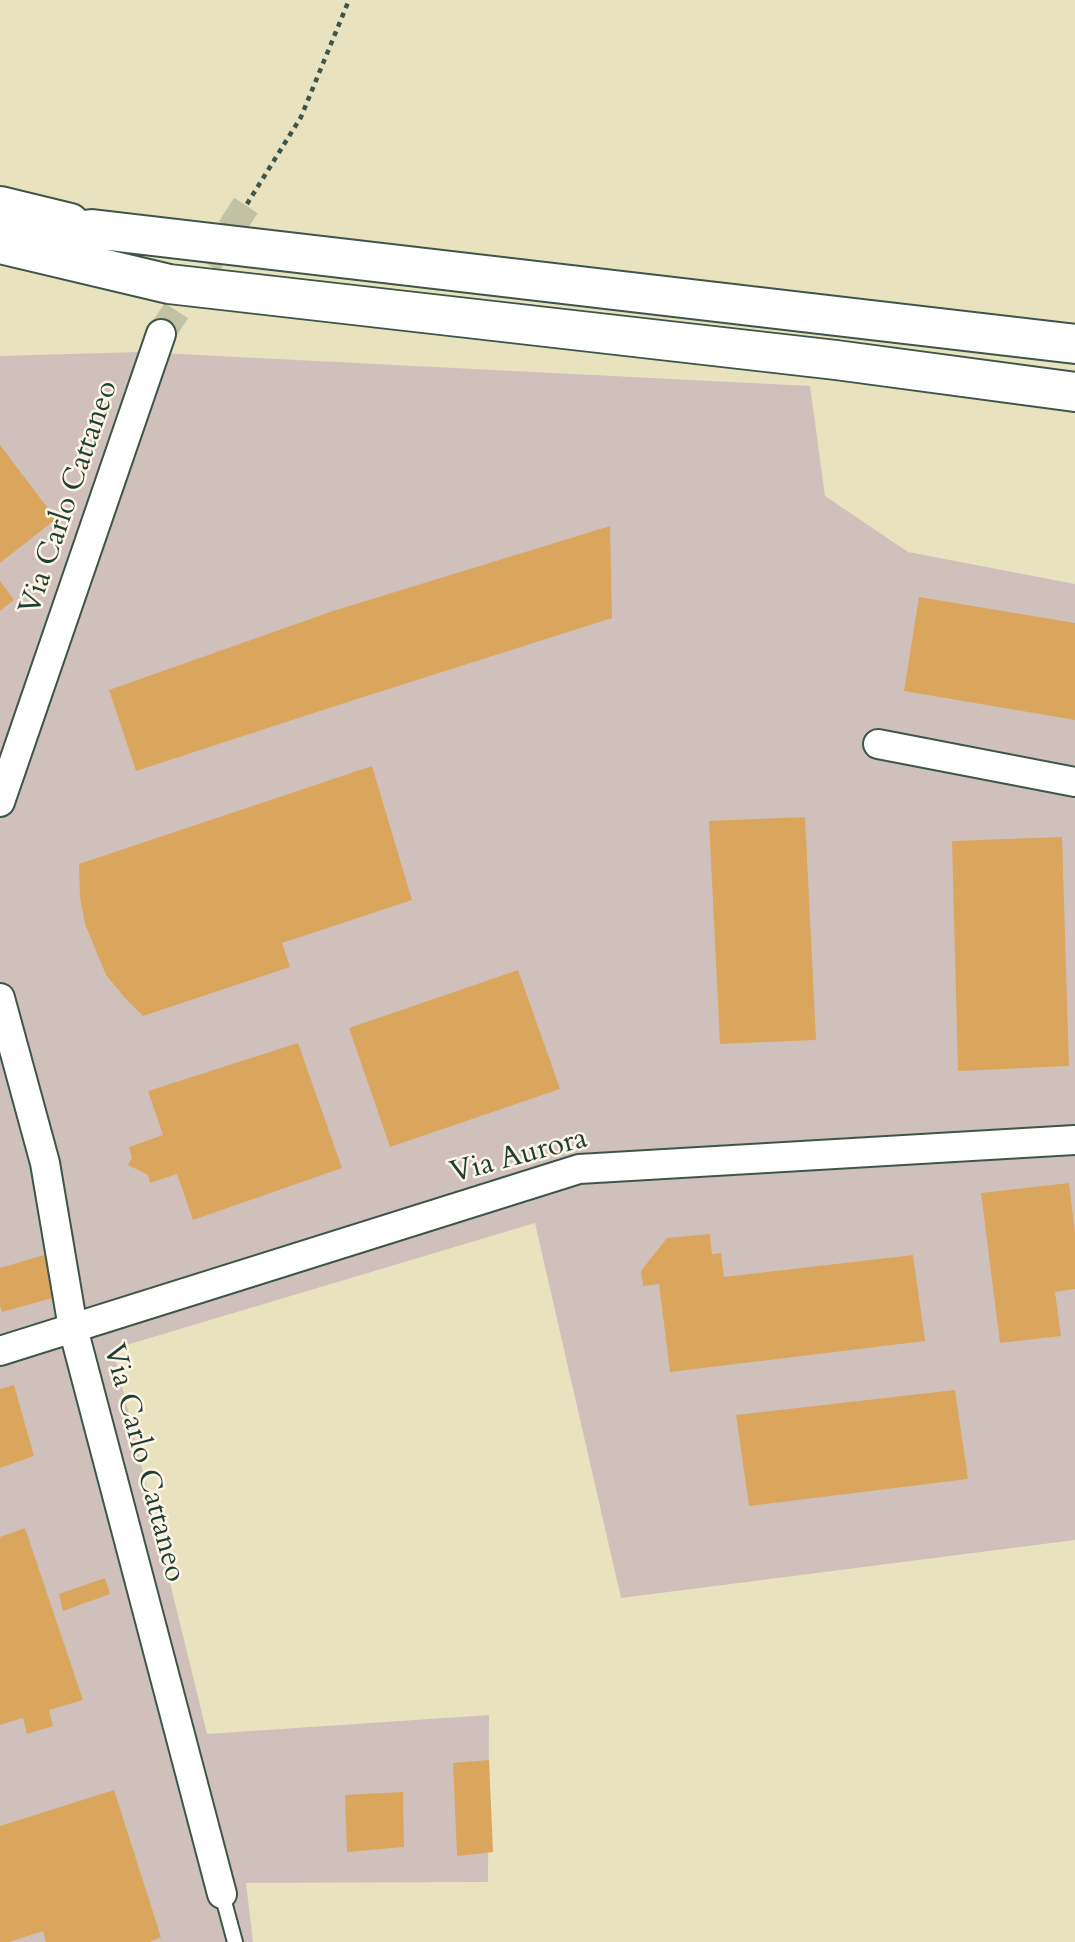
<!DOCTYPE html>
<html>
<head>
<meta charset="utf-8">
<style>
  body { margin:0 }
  canvas { display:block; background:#e9e2bf }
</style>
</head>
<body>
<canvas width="1075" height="1942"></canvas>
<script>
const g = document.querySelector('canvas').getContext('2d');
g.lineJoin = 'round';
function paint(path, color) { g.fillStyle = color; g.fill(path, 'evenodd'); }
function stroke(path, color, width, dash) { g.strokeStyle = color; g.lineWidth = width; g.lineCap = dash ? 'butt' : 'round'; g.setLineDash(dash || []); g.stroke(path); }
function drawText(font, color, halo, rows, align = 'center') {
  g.font = font + ' Cardo,serif'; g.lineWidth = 5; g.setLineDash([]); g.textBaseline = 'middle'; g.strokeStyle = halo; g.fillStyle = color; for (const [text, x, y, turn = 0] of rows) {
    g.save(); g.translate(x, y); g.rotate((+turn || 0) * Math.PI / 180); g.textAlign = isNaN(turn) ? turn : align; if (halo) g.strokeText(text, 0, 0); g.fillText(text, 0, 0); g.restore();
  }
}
const industrial = new Path2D(`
  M139,352L810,386L825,496L908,552L1075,584V1540L621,1598L535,1223L113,1349L207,1734L489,1715L488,1882L246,1883L253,1942H0V356Z`);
const building = new Path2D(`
  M0,445L56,519L0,563Z
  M610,526L612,618L332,707L136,771L109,690L333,611Z
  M0,581L14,600L0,611Z
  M919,597L1075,623V720L904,691Z
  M372,766L412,900L282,943L290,967L143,1016L125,998L106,975L85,924L80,897L79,864Z
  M805,817L816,1040L720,1044L709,821Z
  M1062,837L1069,1066L958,1071L952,841Z
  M518,970L560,1089L390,1147L349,1028Z
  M298,1043L342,1168L193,1220L177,1174L150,1183L148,1175L128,1165L132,1158L129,1147L163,1135L148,1091Z
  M1069,1183L1075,1233V1289L1055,1292L1061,1336L1000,1343L981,1193Z
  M710,1234L712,1254L721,1253L724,1277L913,1255L925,1341L670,1372L659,1284L643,1286L641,1271L667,1238Z
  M44,1255L56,1297L2,1312L0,1305V1268Z
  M14,1385L34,1456L0,1468V1389Z
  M955,1390L968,1479L749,1506L736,1415Z
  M25,1528L83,1700L49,1710L53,1726L27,1734L23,1718L0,1725V1537Z
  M105,1578L110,1594L63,1611L59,1594Z
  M489,1760L493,1852L457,1856L453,1763Z
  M114,1790L161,1937L150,1942H46L43,1931L9,1942H0V1826Z
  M403,1792L404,1847L347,1852L345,1795Z`);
const minorTunnel = new Path2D(`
  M161,334L247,204`);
const path = new Path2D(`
  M247,204L301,117L349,0`);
const service = new Path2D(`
  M222,1894L235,1942`);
const minor = new Path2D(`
  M878,744L1075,782
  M0,802L161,334
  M0,998L45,1163L73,1328L222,1894
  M0,1351L579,1169L1075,1140`);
const trunk = new Path2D(`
  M0,206L70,223
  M13,239L92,229L1075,344
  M0,244L169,284L836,360L1075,392`);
const streetNames = [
  ["Via Carlo Cattaneo",70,498,-71],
  ["Via Aurora",519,1157,-15],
  ["Via Carlo Cattaneo",143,1463,75]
];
paint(industrial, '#d0c0bc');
paint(building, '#daa65e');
stroke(minorTunnel, '#c1c1a3', 28, [28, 14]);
stroke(service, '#3d5649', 18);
stroke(minor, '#3d5649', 32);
stroke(trunk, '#3d5649', 42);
stroke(path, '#3d5649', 4.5, [5, 5]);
stroke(service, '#fff', 14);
stroke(minor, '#fff', 28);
stroke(trunk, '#fff', 38);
drawText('30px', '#1f3d34', '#fcf5e5', streetNames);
</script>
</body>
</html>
